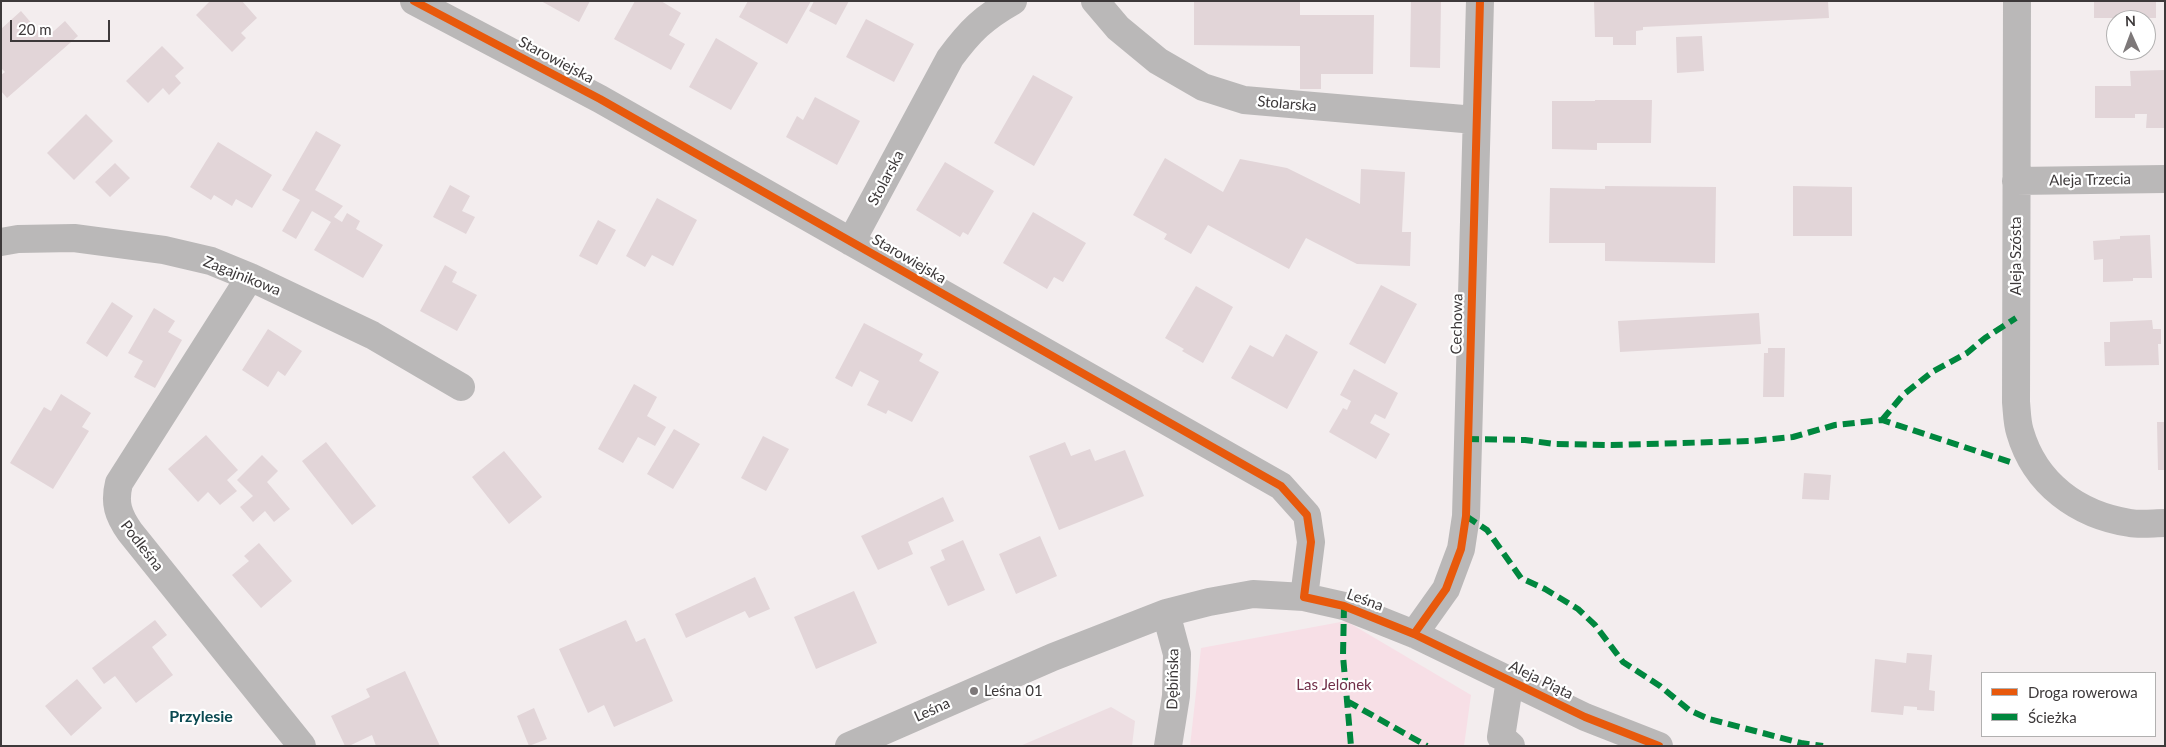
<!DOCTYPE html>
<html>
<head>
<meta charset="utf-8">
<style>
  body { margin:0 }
  #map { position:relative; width:2166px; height:747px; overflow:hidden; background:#f3edee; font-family:Lato,sans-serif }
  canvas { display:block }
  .frame { position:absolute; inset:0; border:2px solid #3d393a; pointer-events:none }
  .legend { position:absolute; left:1981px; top:672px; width:175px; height:65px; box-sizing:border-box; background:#fff; border:1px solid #b1b0b0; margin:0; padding:6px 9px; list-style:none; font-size:15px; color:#3d393a }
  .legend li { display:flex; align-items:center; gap:10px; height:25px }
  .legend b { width:25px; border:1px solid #b1b0b0 }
  .north { position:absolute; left:2106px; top:10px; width:50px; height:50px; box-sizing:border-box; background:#fff; border:1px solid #b1b0b0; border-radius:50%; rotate:358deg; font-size:14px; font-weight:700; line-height:20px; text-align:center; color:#3d393a }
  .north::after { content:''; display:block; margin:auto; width:18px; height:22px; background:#7d7879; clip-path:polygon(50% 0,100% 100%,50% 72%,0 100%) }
  .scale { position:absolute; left:10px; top:20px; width:100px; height:22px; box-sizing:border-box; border:2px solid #3d393a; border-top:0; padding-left:6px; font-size:15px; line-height:18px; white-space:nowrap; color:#3d393a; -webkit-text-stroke:4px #fff; paint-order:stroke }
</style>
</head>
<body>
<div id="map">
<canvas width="2166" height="747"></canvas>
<div class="frame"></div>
<ul class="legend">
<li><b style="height:6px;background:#e8590c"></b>Droga rowerowa</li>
<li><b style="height:6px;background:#00873e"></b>Ścieżka</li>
</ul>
<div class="north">N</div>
<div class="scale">20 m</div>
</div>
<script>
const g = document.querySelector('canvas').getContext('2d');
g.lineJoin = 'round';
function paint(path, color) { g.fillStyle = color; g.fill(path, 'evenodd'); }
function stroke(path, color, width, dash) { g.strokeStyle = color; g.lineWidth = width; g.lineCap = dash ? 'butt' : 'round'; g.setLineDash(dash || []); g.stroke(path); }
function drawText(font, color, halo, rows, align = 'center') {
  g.font = font + ' Lato,sans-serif'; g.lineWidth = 4.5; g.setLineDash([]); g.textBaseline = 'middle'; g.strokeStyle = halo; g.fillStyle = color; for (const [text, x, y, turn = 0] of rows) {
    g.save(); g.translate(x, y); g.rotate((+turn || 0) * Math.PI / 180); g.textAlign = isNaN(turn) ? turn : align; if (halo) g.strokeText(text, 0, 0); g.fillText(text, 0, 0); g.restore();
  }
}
const built = new Path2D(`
  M1111,707L1135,721L1132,746H1020Z`);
const green = new Path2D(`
  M1346,621L1471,695L1464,746H1190L1201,648Z`);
const building = new Path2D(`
  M210,1H242L257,18L241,33L246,38L232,52L196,15Z
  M541,1H590L579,22Z
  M635,1H661L681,13L669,35L685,44L671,70L614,39Z
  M748,1H811L787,44L739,17Z
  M814,1H849L836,25L809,11Z
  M1194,1H1300V15H1374L1373,74H1321V89H1300V46L1194,45Z
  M1411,1H1441L1440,68L1410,67Z
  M1594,1H1828L1829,18L1643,27V30L1636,31V45H1613V37H1595Z
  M2094,1H2156V18H2094Z
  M21,11L45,39L65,21L78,36L7,98L1,91V75L5,72L1,68V29Z
  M866,19L914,44L894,82L846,57Z
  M1702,36L1704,71L1677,73L1676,37Z
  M716,38L758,63L731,110L689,87Z
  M162,46L184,68L175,76L181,83L169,95L163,88L148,103L126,81Z
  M2165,70V128H2146L2147,114H2135V118H2095V86H2131L2130,71Z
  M1033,75L1073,97L1034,166L994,143Z
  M815,97L860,121L837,165L786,137L797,116L803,120Z
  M1595,100H1652L1651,143H1597V150L1552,149V101H1595Z
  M86,114L113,141L74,180L47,153Z
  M316,131L341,145L315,190L343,206L334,217L342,222L347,213L360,221L356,229L383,245L363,278L314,250L331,222L312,211L296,239L282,231L300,200L282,190Z
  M218,142L272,175L252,208L236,199L232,206L214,195L211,200L190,187Z
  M1165,158L1223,192L1240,159L1287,168L1360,204L1361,169L1405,172L1402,232H1411L1410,266L1357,264L1306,238L1289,269L1208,225L1191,254L1164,239L1167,234L1133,215Z
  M945,162L994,191L968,235L963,232L960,237L916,210Z
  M115,163L130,178L110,197L95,182Z
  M450,185L470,196L462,211L475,217L466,234L433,217Z
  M1605,186L1716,187L1715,263L1605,261V243H1549L1550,188L1605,189Z
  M1793,186L1852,187V236H1793Z
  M657,198L697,220L673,266L652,255L645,267L626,256Z
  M1033,212L1086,243L1063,282L1054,277L1047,289L1003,263Z
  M598,220L616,230L597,265L579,256Z
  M2150,235L2152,278H2133V281L2103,282V259L2094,260L2093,241L2120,239V236Z
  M445,265L457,272L452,282L477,295L457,331L420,311Z
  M1381,285L1417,304L1385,364L1349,344Z
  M1196,286L1233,307L1203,363L1182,351L1184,349L1165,338Z
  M112,302L133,316L107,357L86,343Z
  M154,308L175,321L168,332L182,340L155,388L134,377L143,361L128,353Z
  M1759,313L1761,344L1620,352L1618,321Z
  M2152,320L2153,329H2161V344H2158L2159,365L2105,366L2104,342H2110V322Z
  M864,323L923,354L919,361L939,372L912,422L888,410L886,414L867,405L879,381L860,371L852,387L835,378Z
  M268,329L302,351L285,376L278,371L268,387L242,370Z
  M1286,334L1318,352L1287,409L1231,378L1250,345L1273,357Z
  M1768,348H1785L1784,397H1763L1764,353H1768Z
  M1354,369L1398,393L1385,419L1375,414L1370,423L1390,434L1376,459L1329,432L1343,408L1347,410L1351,401L1340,395Z
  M634,384L657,397L647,416L666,427L655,446L638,437L623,463L598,449Z
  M61,394L91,413L82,427L89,431L53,489L10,463L44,407L51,411Z
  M2157,422H2165V470H2158Z
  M674,429L700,444L673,489L647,474Z
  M206,435L238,470L227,480L237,491L220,505L208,492L198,502L168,469Z
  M763,436L789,449L766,491L741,478Z
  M326,442L376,506L352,525L302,461Z
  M1065,442L1071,456L1090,449L1095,461L1125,450L1144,496L1059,530L1029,456Z
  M504,451L542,497L509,524L472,477Z
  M262,455L278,471L267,482L290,509L274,522L265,511L253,522L240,507L253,496L237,480Z
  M1804,473L1831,475L1829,500L1802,499Z
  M943,497L954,521L908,542L913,554L878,570L861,536Z
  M1040,536L1057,576L1016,594L999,554Z
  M963,540L985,590L948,606L930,567L945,560L941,550Z
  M259,543L292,581L261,608L232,575L249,561L244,556Z
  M755,577L770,609L749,618L745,611L686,638L675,614Z
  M854,591L877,643L816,669L794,617Z
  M155,620L167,635L152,647L173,675L136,703L115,676L104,684L92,668Z
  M626,620L636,642L645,638L673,701L614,727L604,705L588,713L559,649Z
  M1907,653L1932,655L1929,690L1935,691L1934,711L1917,710V707L1904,706L1903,715L1871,712L1875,659L1906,663Z
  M405,671L440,746H376L372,735L349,746H345L331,716L370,697L366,689Z
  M77,679L102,708L71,736L45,706Z
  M534,708L547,739L529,746L517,716Z`);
const minor = new Path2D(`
  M414,1L600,99L1281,486L1307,515L1311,542L1304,597
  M1095,1L1118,28L1158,61L1203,87L1244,100L1475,120
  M2017,1L2016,402C2017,412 2017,423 2020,432C2035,484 2078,515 2130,523C2141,525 2154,523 2165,523
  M2016,181L2165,179
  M1,242L18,239L74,238L164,250L211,261L250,277L372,335L461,387
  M851,242L950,58C970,31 983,18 1013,1
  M250,277L119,483C114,503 118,515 130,532L302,746
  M1166,613L1177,654L1176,696L1168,746
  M1414,634L1446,589L1461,549L1466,516L1480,1
  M1510,680L1501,737L1511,746
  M849,746L1053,657L1166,613L1209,602L1253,594L1304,597L1344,606L1414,634L1585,717L1659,746`);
const quiet = new Path2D(`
  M1882,420L1903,395L1932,372L1967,353L1985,338L2016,318
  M1467,439L1525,440L1555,444L1611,445L1752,441L1793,437L1835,425L1882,420L2013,463
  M1466,516L1487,530L1521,578L1545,589L1578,609L1595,625L1623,662L1660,686L1689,710L1709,719L1801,743L1823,746
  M1344,606L1343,656L1351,746
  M1347,701L1427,746`);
const cycleway = new Path2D(`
  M414,1L600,99L1281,486L1307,515L1311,542L1304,597L1344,606L1414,634L1585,717L1659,746
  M1414,634L1446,589L1461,549L1466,516L1480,1`);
const markers = [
  [974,691,5,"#7d7879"]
];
const streetNames = [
  ["Starowiejska",556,60,28],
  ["Stolarska",1287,104,5],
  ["Stolarska",886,178,-62],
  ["Aleja Trzecia",2090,180,-1],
  ["Aleja Szósta",2016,256,-90],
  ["Starowiejska",909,259,30],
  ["Zagajnikowa",242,276,22],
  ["Cechowa",1457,324,-89],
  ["Podleśna",142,546,52],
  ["Leśna",1365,600,20],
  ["Dębińska",1173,679,-89],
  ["Aleja Piąta",1541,680,26],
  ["Leśna",932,710,-24]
];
const parkNames = [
  ["Las Jelonek",1334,685]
];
const poiNames = [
  ["Leśna 01",984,691]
];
const neighbourhoodNames = [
  ["Przylesie",201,717]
];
paint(built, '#eddee2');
paint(green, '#f7dfe6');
paint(building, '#e2d5d8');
stroke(minor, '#bab8b8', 28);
stroke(quiet, '#00873e', 6, [12, 6]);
stroke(cycleway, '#e8590c', 8);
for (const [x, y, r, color] of markers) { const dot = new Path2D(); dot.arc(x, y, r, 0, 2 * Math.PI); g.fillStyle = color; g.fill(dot); stroke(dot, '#fff', 2); }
drawText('15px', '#3d393a', '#fff', streetNames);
drawText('15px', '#713049', '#fff', parkNames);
drawText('15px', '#3d393a', '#fff', poiNames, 'left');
drawText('bold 16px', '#0a4951', '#fff', neighbourhoodNames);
</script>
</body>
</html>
